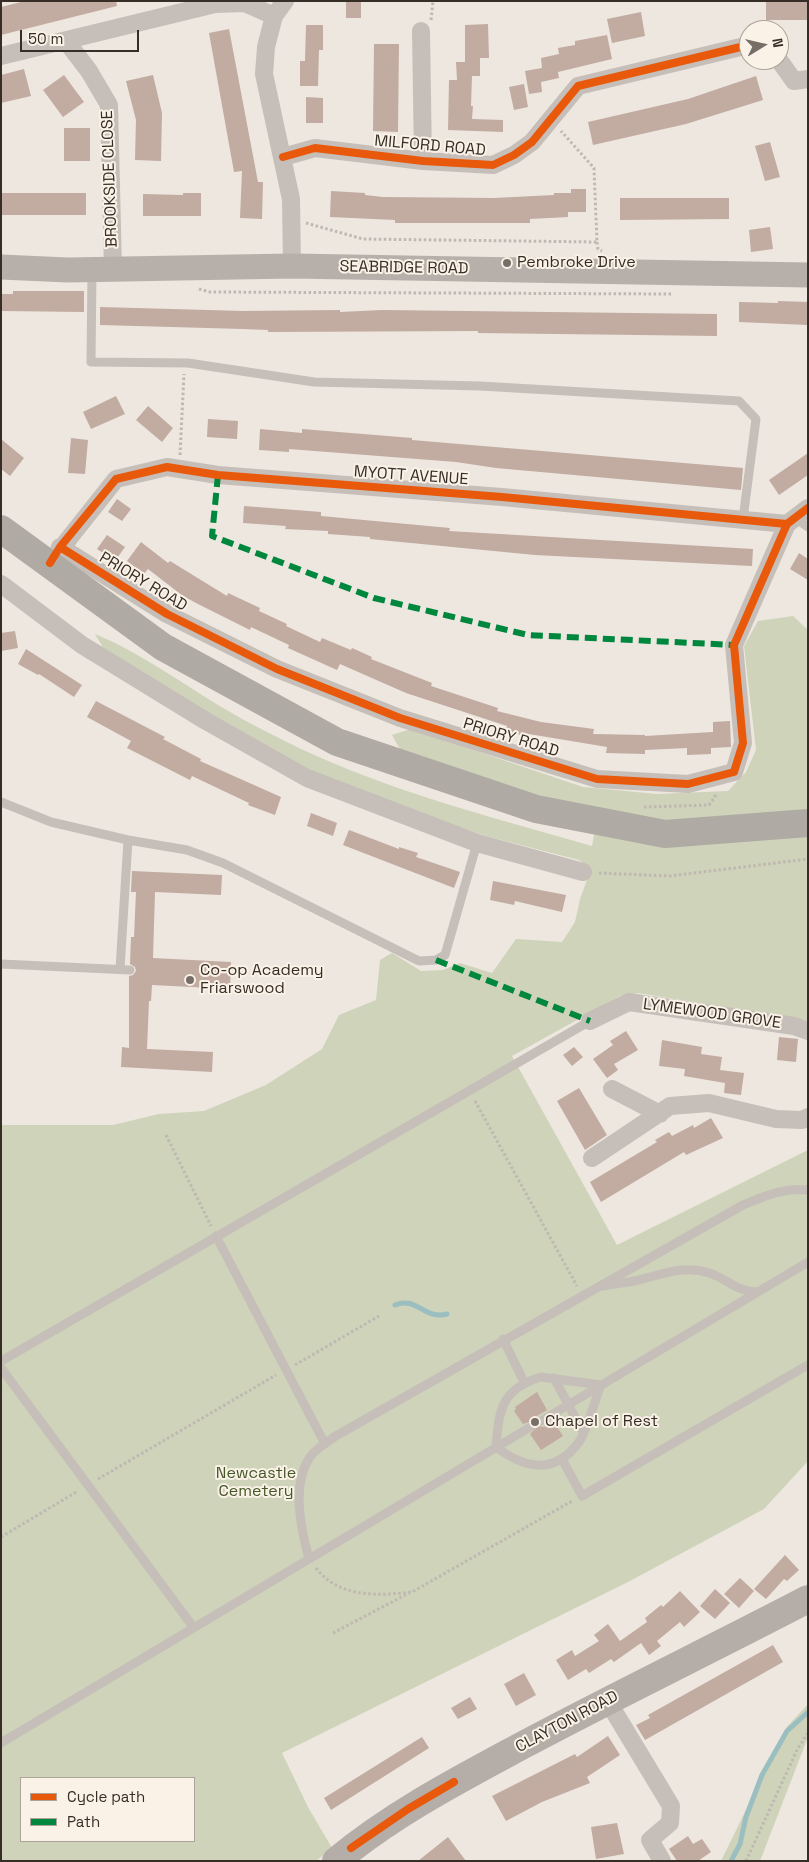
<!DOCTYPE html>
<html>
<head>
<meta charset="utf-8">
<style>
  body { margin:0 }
  #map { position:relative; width:809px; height:1862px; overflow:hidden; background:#ede7e0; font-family:"Space Grotesk",sans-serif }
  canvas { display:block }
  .frame { position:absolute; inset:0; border:2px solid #372d27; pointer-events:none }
  .legend { position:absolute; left:20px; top:1777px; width:175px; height:65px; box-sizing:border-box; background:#faf2e7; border:1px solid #aca39a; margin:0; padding:6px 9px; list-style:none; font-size:15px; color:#372d27 }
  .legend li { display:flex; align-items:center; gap:10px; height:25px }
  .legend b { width:25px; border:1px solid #aca39a }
  .north { position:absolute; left:739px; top:20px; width:50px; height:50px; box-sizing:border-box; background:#faf2e7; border:1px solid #aca39a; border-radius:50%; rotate:81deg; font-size:14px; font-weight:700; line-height:20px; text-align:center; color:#372d27 }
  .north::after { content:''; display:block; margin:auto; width:18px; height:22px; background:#776e68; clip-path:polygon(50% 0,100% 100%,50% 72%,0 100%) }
  .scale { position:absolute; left:20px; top:30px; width:119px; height:22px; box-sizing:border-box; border:2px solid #372d27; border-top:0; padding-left:6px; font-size:15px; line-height:18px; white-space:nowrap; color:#372d27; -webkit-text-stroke:4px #faf2e7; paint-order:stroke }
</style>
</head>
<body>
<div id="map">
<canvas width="809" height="1862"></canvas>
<div class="frame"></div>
<ul class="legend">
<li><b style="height:6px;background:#e8590c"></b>Cycle path</li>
<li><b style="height:6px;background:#00873e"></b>Path</li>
</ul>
<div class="north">N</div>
<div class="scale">50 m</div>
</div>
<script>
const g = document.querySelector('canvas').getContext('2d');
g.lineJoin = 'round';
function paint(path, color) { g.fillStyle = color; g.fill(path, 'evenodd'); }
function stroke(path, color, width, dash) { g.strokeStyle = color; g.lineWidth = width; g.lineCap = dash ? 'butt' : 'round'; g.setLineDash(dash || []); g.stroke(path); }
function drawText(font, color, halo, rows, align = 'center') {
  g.font = font + ' "Space Grotesk",sans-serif'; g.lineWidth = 4; g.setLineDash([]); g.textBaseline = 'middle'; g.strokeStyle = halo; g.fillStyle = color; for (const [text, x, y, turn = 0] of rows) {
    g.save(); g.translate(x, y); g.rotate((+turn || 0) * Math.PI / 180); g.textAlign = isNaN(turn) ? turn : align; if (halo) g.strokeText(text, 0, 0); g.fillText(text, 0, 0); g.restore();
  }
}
const green = new Path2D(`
  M793,616L808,630V1021L638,993L620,996L512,1056L617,1245L808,1150V1461L764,1509L628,1582L282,1753L308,1807L332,1848L316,1861H1V1125H113L159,1114L204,1111L266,1085L322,1049L339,1015L376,1000L380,960L392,953L421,971L443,970L460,963L492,973L516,939L562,942L575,922L580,899L591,869L579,860L486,836L385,803L321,776L108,656L95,634C141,653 181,683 223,708C248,723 275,736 301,749C393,792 494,818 592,846L599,810L533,797L401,751L392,735L411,729L583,787L657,794L728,791L746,772L756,750L744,646L758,621ZM21,1778H194V1841H21Z
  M808,1704V1737L760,1861H721L786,1728Z`);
const stream = new Path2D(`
  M395,1305C417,1296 424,1320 447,1314
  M731,1861L740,1844L746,1817L762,1775L787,1731L808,1712`);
const building = new Path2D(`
  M25,1H116L117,6L1,35V7Z
  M346,1H361V18H346Z
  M766,1H808V20H766Z
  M641,12L645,36L612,43L607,19Z
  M488,24L489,58H480V76H472L471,106H473L472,119L503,120V132L448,130L449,80H457L456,62H465V25Z
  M306,25H323V50H319L318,86H300V61H305Z
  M229,29L258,182H263L262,219L240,218L242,171L234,172L209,33Z
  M607,35L612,59L558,72L559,78L541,82L542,92L529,94L525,71L542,68L541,58L559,54L558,48L575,45V41Z
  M374,44H399L398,132L373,131Z
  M24,69L31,96L1,103V75Z
  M64,75L84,102L63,117L43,90Z
  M153,75L162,113L161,161L135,160L136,120L126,81Z
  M756,76L763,100L686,124L593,145L588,122L688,99Z
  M524,84L528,107L514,110L509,87Z
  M306,97L323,98V123H306Z
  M64,128H90V161H64Z
  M770,142L780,177L765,181L755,146Z
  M571,189H586V212H568V217L530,219V223H395V220L330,217L331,191L365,193V195L383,197L494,198L554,195V193H571Z
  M1,193H86V215H1Z
  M183,193H201V216H143V194L183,195Z
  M620,198H729V219L620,220Z
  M770,227L773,249L751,252L749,230Z
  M13,291H84V312L1,311V294H13Z
  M778,301L808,302V325L739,322V302L778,303Z
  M100,307L243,311L340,310V312L382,310L717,314V336L478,333V331L268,332V330L243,329L100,325Z
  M116,396L125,414L91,429L83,412Z
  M148,406L173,428L162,442L136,420Z
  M208,419L238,421L237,439L207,437Z
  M260,429L302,433V429L412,438V440L743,468L741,490L496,468L456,462L289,449V452L259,450Z
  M71,438L88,440L85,474L68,473Z
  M1,439L24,458L10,476L1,469Z
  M808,453V475L779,495L769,480Z
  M117,499L131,509L122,521L108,512Z
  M244,506L321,512V516L450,528L449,531L753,549L752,566L535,555L370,539V537L328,534V531L285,529L286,526L243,523Z
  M107,535L125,547L115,561L97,549Z
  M141,542L168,563L170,561L227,596L228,593L260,608L259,611L287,624L286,626L320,642L322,638L351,650L352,648L372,657L371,659L432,683L431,686L498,708L497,711L541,722L594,729L593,734L645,735V736L713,732V722L730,721L731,747L711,748V754L687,755V748L645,750V754L606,753L607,747L529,734L528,737L506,731L507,726L406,693L340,664L337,670L288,648L289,645L251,627L250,630L200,605L183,596L148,569L144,574L127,561Z
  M799,553L808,559V580L790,569Z
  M15,631L18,648L1,651V633Z
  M26,649L82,685L74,697L39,674L38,675L18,664Z
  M96,701L165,737L163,739L201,759L200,761L281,797L275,815L248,805L249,803L192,776L190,780L127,748L131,741L87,717Z
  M311,813L337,823L333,836L307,826Z
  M349,830L399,849V847L418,853L416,857L460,872L454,888L343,845Z
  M132,871L222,875L221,895L155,892L153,958L231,962L230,989L152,985L151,1001H149L147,1049L213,1052L212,1072L121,1067L122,1047L129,1048V976L133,975L136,971L135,967L130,964L131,937H134L136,892H131Z
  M493,881L566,895L562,912L515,901L514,905L490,900Z
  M626,1031L638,1050L614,1064L618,1070L607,1078L593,1059L613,1045L610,1041Z
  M779,1037L798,1039L796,1062L777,1060Z
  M662,1040L702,1047L701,1054L722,1057L720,1070L744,1073L741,1095L724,1093L725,1083L684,1076L685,1069L659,1066Z
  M574,1047L583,1057L572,1066L563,1055Z
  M579,1088L607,1135L585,1150L557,1101Z
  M711,1118L723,1138L686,1155L684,1152L601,1202L590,1182L657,1142L655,1140L669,1132L672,1136L693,1125L694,1128Z
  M537,1392L547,1410L537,1416L535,1420L523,1424L514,1411L516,1409L515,1407Z
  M553,1421L563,1436L541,1450L530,1434L538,1426L544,1427Z
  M785,1555L799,1570L787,1581L784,1579L766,1599L754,1589Z
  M740,1578L754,1591L739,1608L724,1594Z
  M715,1589L730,1603L715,1619L700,1606Z
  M680,1591L700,1612L684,1627L680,1622L657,1641L661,1646L649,1655L641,1643L614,1662L611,1659L589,1673L586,1669L568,1680L556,1660L572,1650L575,1656L599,1641L594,1635L608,1624L620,1641L647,1622L645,1618L661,1605L663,1607Z
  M773,1645L783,1662L645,1740L636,1725L650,1718L648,1715Z
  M524,1673L536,1695L516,1706L504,1684Z
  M470,1697L477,1709L458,1719L451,1708Z
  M608,1736L620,1755L587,1777L590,1783L542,1802L506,1821L492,1796L575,1754L577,1757Z
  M422,1737L429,1748L331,1810L324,1798Z
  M617,1823L624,1854L596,1859L591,1827Z
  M688,1836L693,1844L702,1839L711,1852L698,1861H677L669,1849Z
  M448,1837L466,1861H418Z`);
const path = new Path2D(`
  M431,20L433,1
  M306,223L363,239L597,242L594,168L561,131
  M597,242L598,249L602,251
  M199,289L210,292L672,294
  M180,455L184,374
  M644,807L709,805L715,797V793
  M599,873L670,876L808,859
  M475,1101L577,1286
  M166,1135L211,1226
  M295,1365L379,1316
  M98,1479L276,1375
  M1,1537L78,1491
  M316,1568C339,1598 378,1596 412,1592L572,1501
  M333,1633L409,1593
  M746,1861L797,1750L808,1733`);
const service = new Path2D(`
  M92,272L91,362L188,363L314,382L480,386L739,401L756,419L743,519
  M795,518L808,527
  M1,802L51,822L128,840L187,850L223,863L419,961L436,960L445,955L477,843
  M1,964L130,970
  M120,969L128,840
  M216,1236L325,1444
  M603,1286C613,1284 624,1283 634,1281C659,1276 682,1264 709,1273C729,1279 734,1291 758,1292
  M503,1339L524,1382
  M1,1361L590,1021
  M1,1368L194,1628
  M541,1377L601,1385C595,1399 587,1431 579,1442C554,1476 524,1468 496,1447C499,1410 501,1389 541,1377Z
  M554,1378L583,1432
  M541,1421L808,1262
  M562,1459L582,1496L808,1365
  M309,1559C301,1529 291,1485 310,1457C315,1449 327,1443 334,1437L743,1205C765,1196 784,1187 808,1190
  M1,1743L532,1426`);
const minor = new Path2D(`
  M285,1L274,16L266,47L264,74L291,199L292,266
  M421,31L423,161
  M66,41L89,71L109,105L113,269
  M1,56L215,4L245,3L274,16
  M779,60L794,81L808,79
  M283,157L315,148L423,161L493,165L514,155L532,142L578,86L749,45
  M60,547L167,614L277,669L400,718L597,779L688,784L734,772L743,743L734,645L787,524
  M55,556L116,479L167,467L218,475L502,497L787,524L808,508
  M1,584L82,645L206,721L307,778L477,843L583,872
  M590,1021L629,1002L794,1026L808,1031
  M612,1089L660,1114
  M592,1158L670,1106L709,1103L776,1119L802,1120L808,1117
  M607,1700L671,1806L670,1823L650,1840L662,1861`);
const secondary = new Path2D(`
  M1,267L68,270L292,266L808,275`);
const primary = new Path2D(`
  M336,1861C394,1813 460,1779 525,1744C619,1694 714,1648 808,1599`);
const trunk = new Path2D(`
  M1,529L163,647L337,742L536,809L665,834L808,823`);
const quiet = new Path2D(`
  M218,475L212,536L374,598L528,635L734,645
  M436,960L590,1021`);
const cycleway = new Path2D(`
  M283,157L315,148L423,161L493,165L514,155L532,142L578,86L749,45
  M60,547L167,614L277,669L400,718L597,779L688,784L734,772L743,743L734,645L787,524
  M50,563L60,547L116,479L167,467L218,475L502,497L787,524L808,508
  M351,1848L408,1809L454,1782`);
const markers = [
  [507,263,5,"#776e68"],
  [190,980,5,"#776e68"],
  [535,1422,5,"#776e68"]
];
const streetNames = [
  ["MILFORD ROAD",430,146,5],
  ["BROOKSIDE CLOSE",110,179,-92],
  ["SEABRIDGE ROAD",404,268,1],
  ["MYOTT AVENUE",411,476,4],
  ["PRIORY ROAD",143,582,31],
  ["PRIORY ROAD",511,738,17],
  ["LYMEWOOD GROVE",712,1014,8],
  ["CLAYTON ROAD",567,1722,-28]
];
const poiNames = [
  ["Pembroke Drive",517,263],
  ["Co-op Academy",200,971],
  ["Friarswood",200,989],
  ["Chapel of Rest",545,1422]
];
const parkNames = [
  ["Newcastle",256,1474],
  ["Cemetery",256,1492]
];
paint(green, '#ced3b9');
stroke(stream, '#9bbfc0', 5);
paint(building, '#c2aba1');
stroke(path, '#bfb8b2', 3, [2.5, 2.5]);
stroke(service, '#c6bfb9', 9);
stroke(minor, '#c6bfb9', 18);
stroke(secondary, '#b7b0aa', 25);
stroke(primary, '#b5aea8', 28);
stroke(trunk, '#b0aaa4', 28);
stroke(quiet, '#00873e', 6, [12, 6]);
stroke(cycleway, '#e8590c', 8);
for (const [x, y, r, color] of markers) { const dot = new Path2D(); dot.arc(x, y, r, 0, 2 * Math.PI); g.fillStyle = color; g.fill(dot); stroke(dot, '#faf2e7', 2); }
drawText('16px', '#372d27', '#faf2e7', streetNames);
drawText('16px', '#372d27', '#faf2e7', poiNames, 'left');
drawText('16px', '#455729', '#faf2e7', parkNames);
</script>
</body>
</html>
